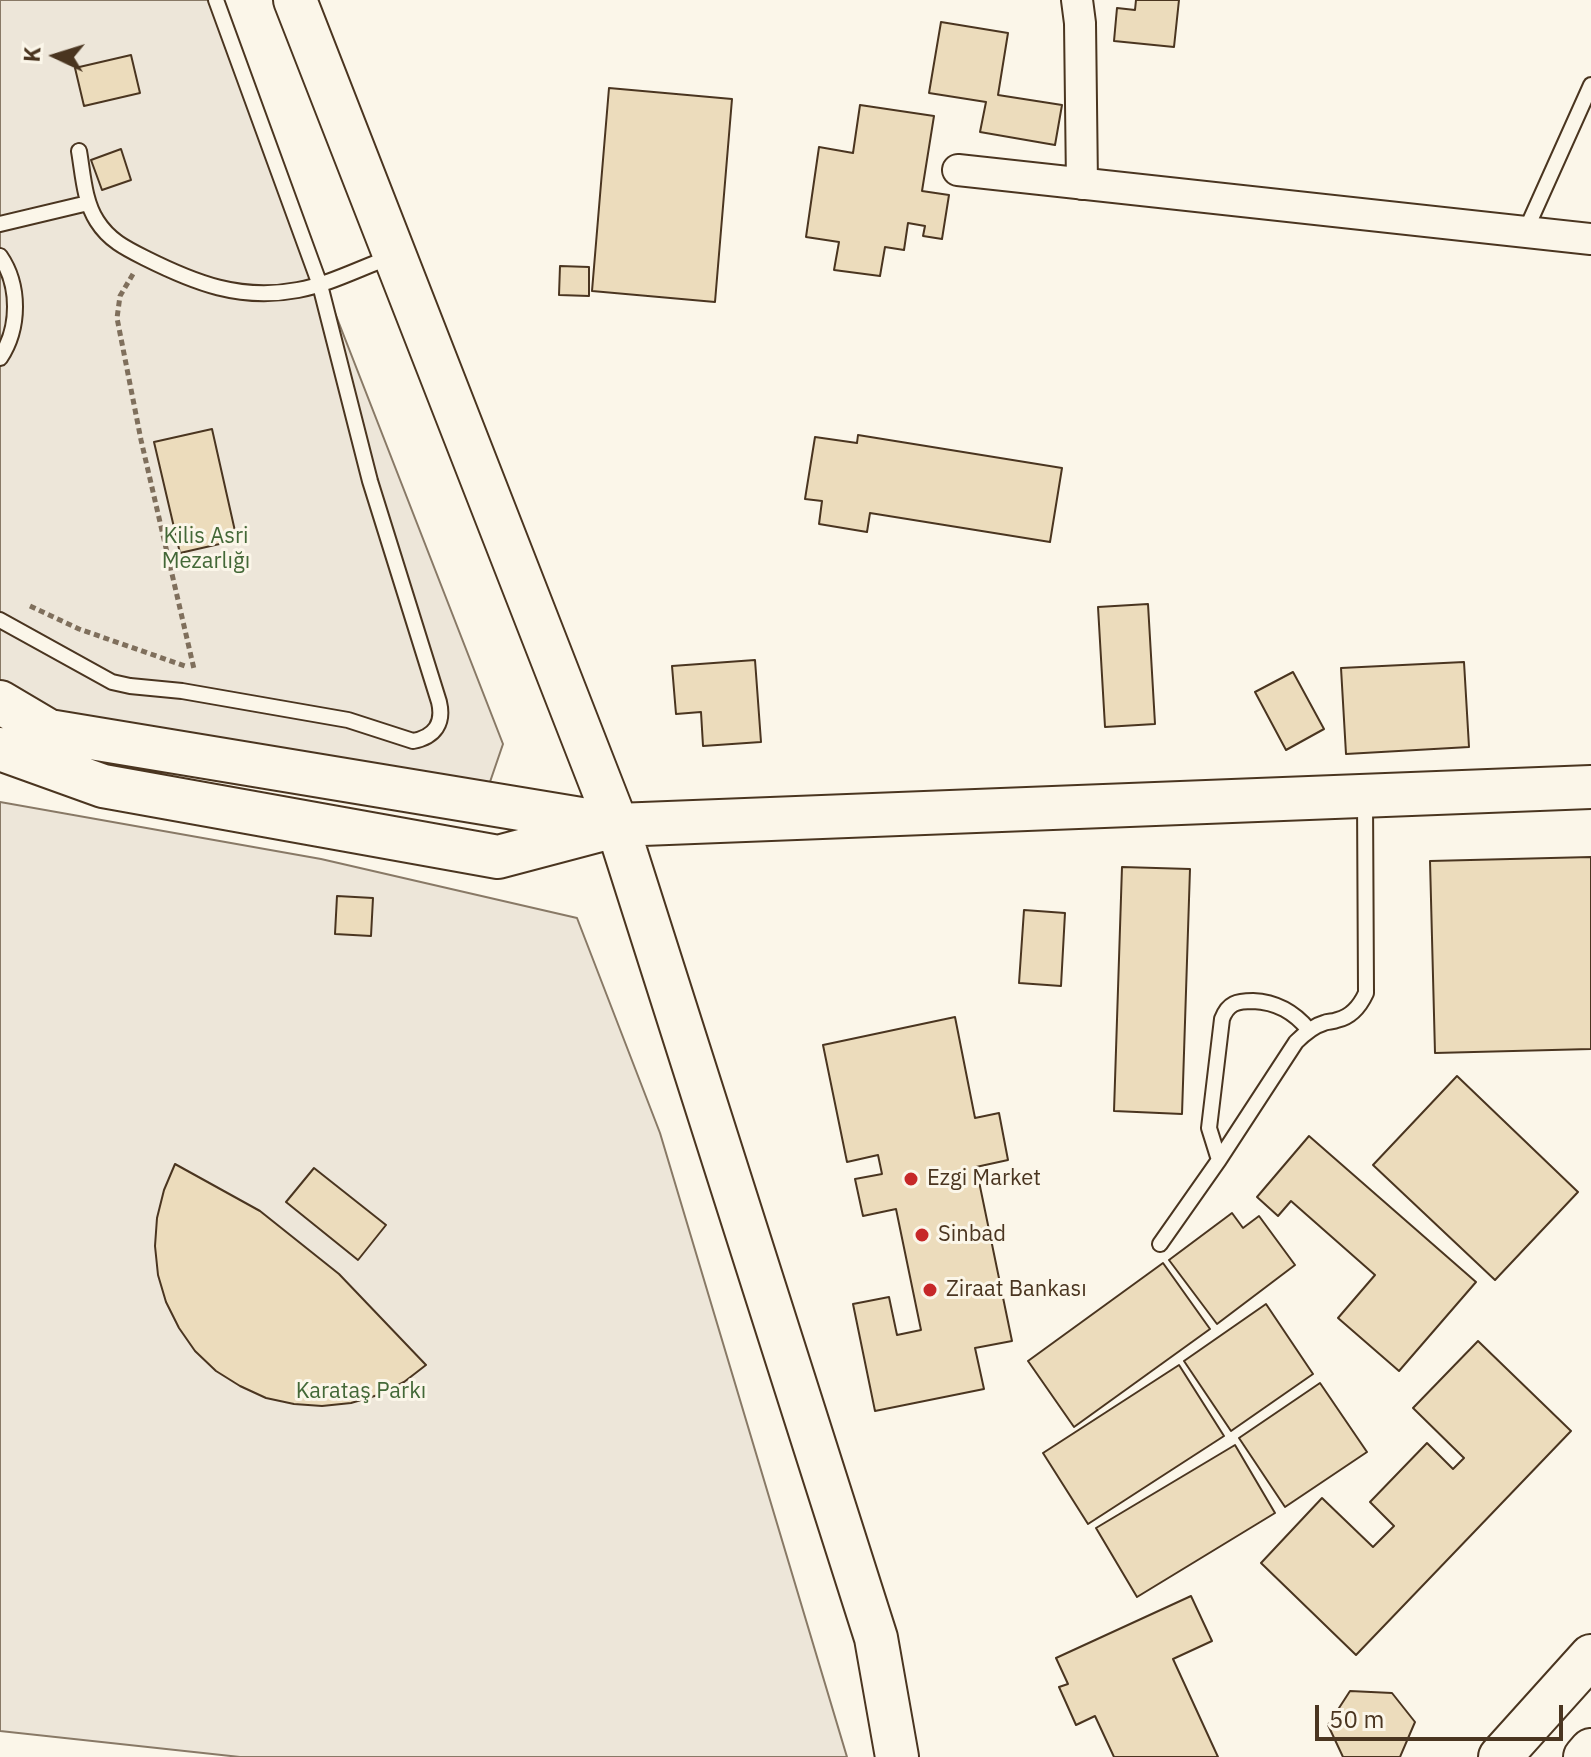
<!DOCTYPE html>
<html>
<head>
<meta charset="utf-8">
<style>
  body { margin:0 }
  #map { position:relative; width:1591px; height:1757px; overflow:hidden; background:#fbf6e9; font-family:"IBM Plex Sans",sans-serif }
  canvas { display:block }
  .north { position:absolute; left:16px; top:16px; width:80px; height:80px; -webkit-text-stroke:6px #fbf6e9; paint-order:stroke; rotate:274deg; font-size:22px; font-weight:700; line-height:32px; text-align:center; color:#4a3520 }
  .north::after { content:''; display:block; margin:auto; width:28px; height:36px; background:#4a3520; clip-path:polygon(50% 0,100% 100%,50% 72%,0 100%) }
  .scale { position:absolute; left:1315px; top:1705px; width:248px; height:36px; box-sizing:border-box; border:4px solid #4a3520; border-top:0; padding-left:10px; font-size:24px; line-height:28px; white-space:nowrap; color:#4a3520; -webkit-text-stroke:6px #fbf6e9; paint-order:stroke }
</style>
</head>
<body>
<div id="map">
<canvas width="1591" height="1757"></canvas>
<div class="north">K</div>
<div class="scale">50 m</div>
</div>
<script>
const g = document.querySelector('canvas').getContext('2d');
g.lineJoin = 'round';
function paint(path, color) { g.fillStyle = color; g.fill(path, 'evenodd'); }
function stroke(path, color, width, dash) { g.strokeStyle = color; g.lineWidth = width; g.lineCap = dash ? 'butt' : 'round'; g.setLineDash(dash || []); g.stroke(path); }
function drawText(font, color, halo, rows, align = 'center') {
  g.font = font + ' "IBM Plex Sans",sans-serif'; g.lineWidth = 6; g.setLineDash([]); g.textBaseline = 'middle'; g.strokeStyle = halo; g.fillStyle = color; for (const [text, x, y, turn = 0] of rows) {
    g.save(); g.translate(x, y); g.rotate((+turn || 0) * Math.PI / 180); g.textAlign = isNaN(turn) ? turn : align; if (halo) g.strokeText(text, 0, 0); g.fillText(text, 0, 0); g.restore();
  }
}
const green = new Path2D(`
  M0,0H213L503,744L479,814L0,704Z
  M0,802L321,859L577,918L660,1133L847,1757H240L0,1731Z`);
const building = new Path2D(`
  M1136,0H1179L1174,47L1114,41L1117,8L1135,10Z
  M941,22L1008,33L998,95L1062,105L1055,145L980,132L986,102L929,93Z
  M131,55L140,93L84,106L75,68Z
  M609,88L732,99L715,302L592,291Z
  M860,105L934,116L922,191L949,195L942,239L923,236L925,226L908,223L904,250L885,247L880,276L834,270L839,242L806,237L819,147L853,153Z
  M121,149L131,180L102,190L91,160Z
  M560,266L589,267V296L559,295Z
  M212,429L237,540L180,553L154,442Z
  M858,435L1062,468L1050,542L870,513L867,532L819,524L822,501L805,499L815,437L857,443Z
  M1148,604L1155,724L1105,727L1098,607Z
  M755,660L761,742L703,746L701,712L676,714L672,666Z
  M1464,662L1469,747L1346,754L1341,668Z
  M1293,672L1324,729L1286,750L1255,692Z
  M1591,857V1049L1435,1053L1430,861Z
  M1122,867L1190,869L1182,1114L1114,1111Z
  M337,896L373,898L371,936L335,934Z
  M1024,910L1065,913L1061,986L1019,983Z
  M955,1017L975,1118L999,1113L1008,1160L976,1167L1012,1341L975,1348L984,1389L875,1411L853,1304L889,1297L897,1335L921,1330L896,1209L863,1216L855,1179L882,1174L878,1155L847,1162L823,1045Z
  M1457,1076L1578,1192L1495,1280L1373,1165Z
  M1309,1136L1476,1282L1399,1371L1338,1318L1375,1275L1291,1201L1278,1216L1257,1197Z
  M175,1164L260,1211L339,1274L426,1365L404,1382L378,1395L351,1403L322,1406L294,1404L266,1398L240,1386L216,1371L195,1351L179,1328L166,1302L158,1275L155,1246L157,1218L164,1190Z
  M314,1168L386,1225L358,1260L286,1202Z
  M1232,1213L1243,1228L1259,1216L1295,1265L1217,1324L1169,1260Z
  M1163,1263L1210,1329L1074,1427L1028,1361Z
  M1266,1304L1313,1374L1231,1431L1184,1361Z
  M1478,1341L1571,1431L1356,1655L1261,1563L1322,1498L1373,1547L1394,1526L1370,1502L1427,1443L1453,1469L1464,1458L1413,1408Z
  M1179,1365L1224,1436L1088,1524L1043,1453Z
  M1320,1383L1367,1452L1285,1507L1239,1438Z
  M1235,1445L1275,1513L1137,1597L1096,1528Z
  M1191,1596L1212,1641L1173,1659L1218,1757H1114L1095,1716L1076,1725L1059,1687L1068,1684L1056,1658Z
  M1350,1691L1392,1693L1415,1722L1400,1757H1343L1328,1725Z`);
const path = new Path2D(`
  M133,274L120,296L117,318L141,440L194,669
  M30,606L79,629L185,666`);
const lane = new Path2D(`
  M79,151C83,174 84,201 97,221C109,240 125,248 145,258C195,283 240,301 298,290C330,284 360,268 391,257
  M0,224L88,203
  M1525,232L1591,85
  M0,256C20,285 20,328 0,358
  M0,620L112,682L130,686L182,691L348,720L413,741C435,737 444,723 439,702L370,481L320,285L216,0
  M1219,1160L1209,1128L1222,1019C1228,1003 1237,1001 1253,1001C1277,1002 1294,1012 1309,1030
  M1160,1244L1219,1160L1296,1042C1304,1034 1313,1026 1324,1023C1328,1021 1333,1022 1337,1020C1351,1017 1360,1006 1366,993L1365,798`);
const street = new Path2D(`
  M1077,0L1080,23L1082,184
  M958,170L1591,239`);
const secondary = new Path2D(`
  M295,0L617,825L876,1638L897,1757
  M0,702L49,731L617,825L1591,787
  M0,749L103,786L498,857L604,829
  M1500,1757L1591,1656
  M1585,1757L1591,1750`);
const markers = [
  [911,1179,8,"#c62828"],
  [922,1235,8,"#c62828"],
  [930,1290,8,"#c62828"]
];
const parkNames = [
  ["Kilis Asri",206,537],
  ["Mezarlığı",206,562],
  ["Karataş Parkı",361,1392]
];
const poiNames = [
  ["Ezgi Market",927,1179],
  ["Sinbad",938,1235],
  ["Ziraat Bankası",946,1290]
];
paint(green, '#ede6d9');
stroke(green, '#887966', 2);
paint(building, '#ecdcbc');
stroke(building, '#4a3520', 2);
stroke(lane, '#4a3520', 18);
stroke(street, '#4a3520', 34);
stroke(secondary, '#4a3520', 46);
stroke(path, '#7f6f5c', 5, [6, 4]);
stroke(lane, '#fbf6e9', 14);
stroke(street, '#fbf6e9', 30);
stroke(secondary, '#fbf6e9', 42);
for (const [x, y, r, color] of markers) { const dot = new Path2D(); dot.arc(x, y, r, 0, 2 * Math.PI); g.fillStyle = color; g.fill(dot); stroke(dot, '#fbf6e9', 3); }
drawText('22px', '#436837', '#fbf6e9', parkNames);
drawText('22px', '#4a3520', '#fbf6e9', poiNames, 'left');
</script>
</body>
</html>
